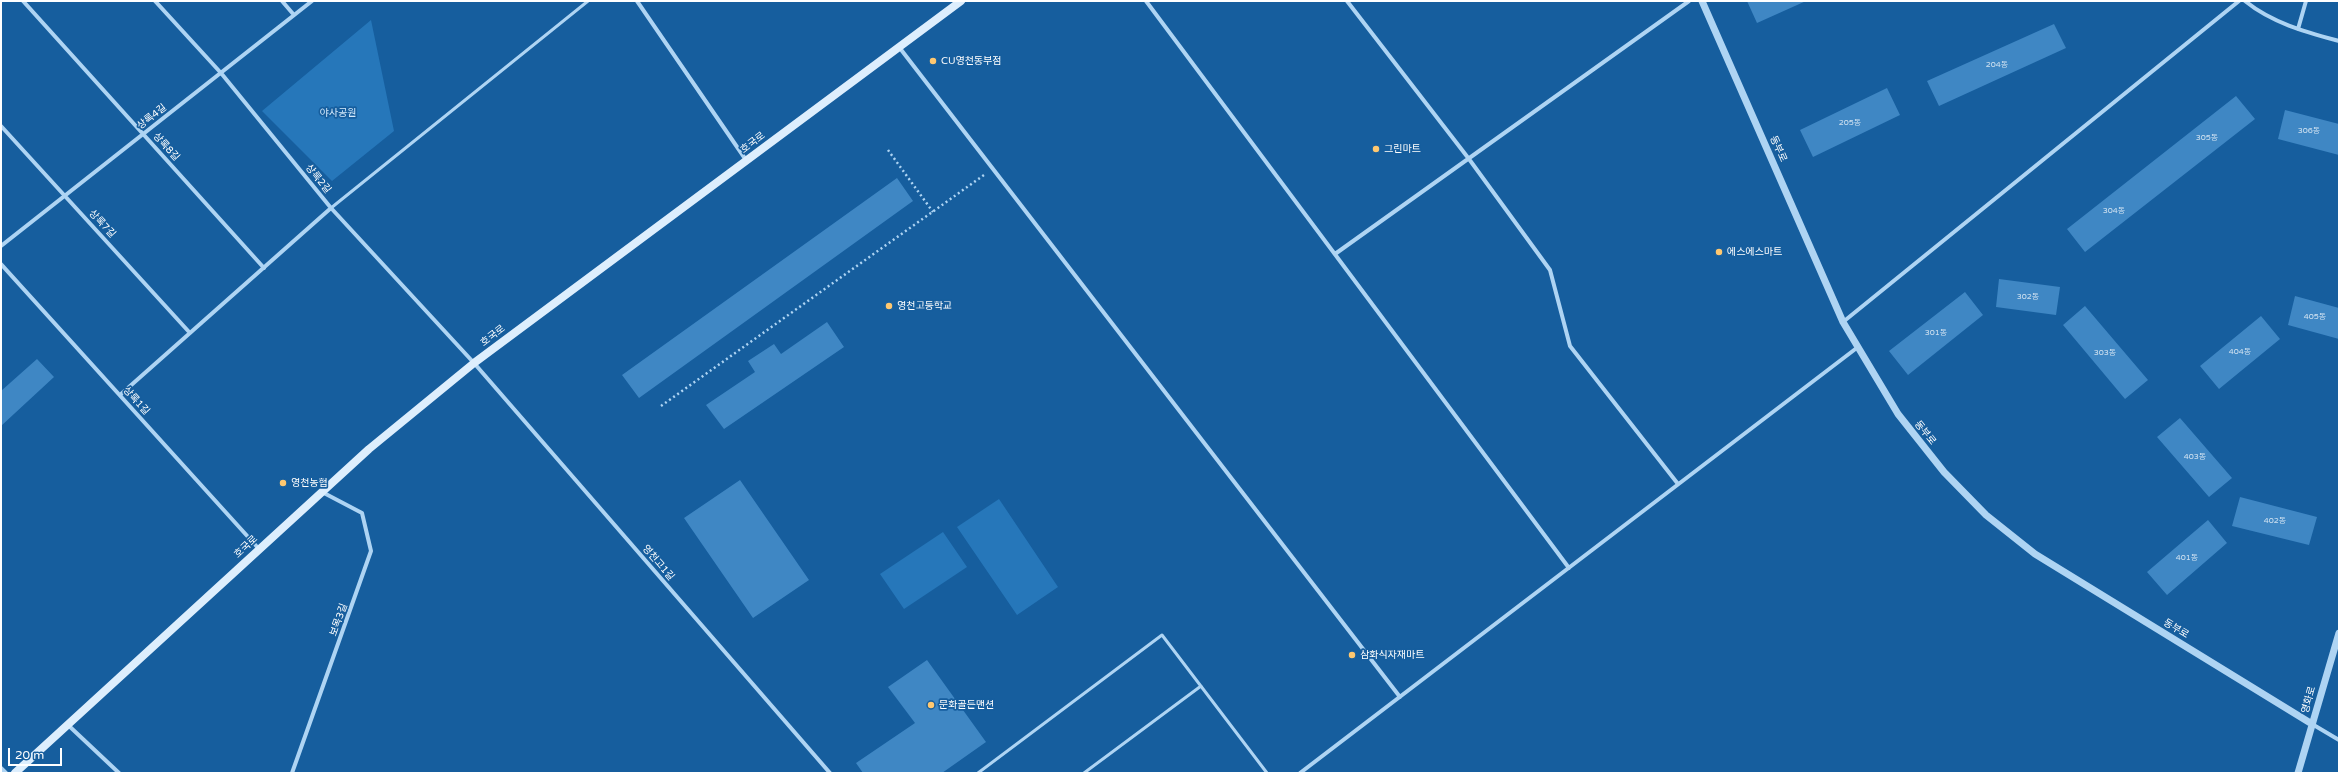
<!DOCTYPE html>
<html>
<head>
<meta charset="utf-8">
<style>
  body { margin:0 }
  #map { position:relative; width:2340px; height:774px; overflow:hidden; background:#165e9e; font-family:"Varela Round",sans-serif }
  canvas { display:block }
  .frame { position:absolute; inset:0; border:2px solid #fff; pointer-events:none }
  .scale { position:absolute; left:8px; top:748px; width:54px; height:18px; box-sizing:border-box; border:2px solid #fff; border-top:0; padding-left:5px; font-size:12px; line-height:14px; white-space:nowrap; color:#fff; -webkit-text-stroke:3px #165e9e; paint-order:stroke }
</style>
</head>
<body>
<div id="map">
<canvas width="2340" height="774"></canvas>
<div class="frame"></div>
<div class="scale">20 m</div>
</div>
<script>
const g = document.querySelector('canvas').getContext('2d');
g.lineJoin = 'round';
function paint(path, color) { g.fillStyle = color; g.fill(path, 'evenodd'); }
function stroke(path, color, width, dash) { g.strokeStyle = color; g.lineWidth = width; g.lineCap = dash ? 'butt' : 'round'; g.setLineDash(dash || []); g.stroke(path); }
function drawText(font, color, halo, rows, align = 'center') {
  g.font = font + ' "Varela Round","Noto Sans KR",sans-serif'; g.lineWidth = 3.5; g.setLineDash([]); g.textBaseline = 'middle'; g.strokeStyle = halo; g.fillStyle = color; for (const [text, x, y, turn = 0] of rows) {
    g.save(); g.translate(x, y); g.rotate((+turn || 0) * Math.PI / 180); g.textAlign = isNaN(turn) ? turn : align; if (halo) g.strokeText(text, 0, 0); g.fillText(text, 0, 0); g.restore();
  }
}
const green = new Path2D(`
  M371,20L394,131L332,181L262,111Z
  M999,499L1058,587L1017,615L957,527Z
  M943,532L967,567L904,609L880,574Z`);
const building = new Path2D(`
  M1747,1H1806L1757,23Z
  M2054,24L2066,48L1939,106L1927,81Z
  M1887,88L1900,115L1813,157L1800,130Z
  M2236,96L2255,119L2085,252L2067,229Z
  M2285,110L2339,124V155L2278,139Z
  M897,178L913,201L639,398L622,375Z
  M1999,279L2060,287L2056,315L1996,307Z
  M1965,292L1983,315L1908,375L1889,351Z
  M2295,296L2339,308V339L2288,325Z
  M2085,306L2148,380L2125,399L2063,325Z
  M2261,316L2280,339L2219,389L2200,366Z
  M827,322L844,347L724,429L706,405L755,372L748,361L774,344L781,354Z
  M37,359L54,377L1,426V391Z
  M2180,418L2232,478L2209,497L2157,437Z
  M740,480L809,580L753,618L684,518Z
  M2240,497L2317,517L2309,545L2232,526Z
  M2208,520L2227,543L2167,595L2147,572Z
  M927,660L986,742L942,773H863L856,763L915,723L888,687Z`);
const path = new Path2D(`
  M888,150L933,212
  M661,406L984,175`);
const service = new Path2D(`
  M331,208L588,1
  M978,773L1162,635L1267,773
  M1084,773L1201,686`);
const minor = new Path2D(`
  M23,1L264,268
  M155,1L221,73L331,208L474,363L830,773
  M282,1L294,15
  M637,1L746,160
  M1146,1L1569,568
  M1347,1L1469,159L1550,270L1570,346L1678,484
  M2245,1C2272,23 2306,32 2339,41
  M2298,29L2306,1
  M899,47L1400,697
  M1,126L190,333
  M1,246L312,1
  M1335,254L1689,1
  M1,264L259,549
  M1843,322L2239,1
  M120,395L331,208
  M2312,724L2339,740
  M68,725L119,773
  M1,768L6,773
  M292,773L371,551L362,513L322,492
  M1300,773L1858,347`);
const tertiary = new Path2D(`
  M1702,1L1843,322L1898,414L1944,472L1986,515L2035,554L2312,724
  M2298,773L2339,633`);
const secondary = new Path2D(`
  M15,773L369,449L474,363L961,1`);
const markers = [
  [933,61,4,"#ffc870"],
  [1376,149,4,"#ffc870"],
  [1719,252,4,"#ffc870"],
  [889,306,4,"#ffc870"],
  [283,483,4,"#ffc870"],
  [1352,655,4,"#ffc870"],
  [931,705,4,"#ffc870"]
];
const numberNames = [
  ["204동",1997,65],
  ["205동",1850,123],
  ["306동",2309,131],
  ["305동",2207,138],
  ["304동",2114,211],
  ["302동",2028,297],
  ["405동",2315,317],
  ["301동",1936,333],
  ["404동",2240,352],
  ["303동",2105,353],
  ["403동",2195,457],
  ["402동",2275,521],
  ["401동",2187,558]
];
const poiNames = [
  ["CU영천동부점",941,61],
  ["그린마트",1384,149],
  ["에스에스마트",1727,252],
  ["영천고등학교",897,306],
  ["영천농협",291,483],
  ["삼화식자재마트",1360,655],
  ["문화골든맨션",939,705]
];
const parkNames = [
  ["야사공원",338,113]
];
const streetNames = [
  ["상록4길",152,117,-38],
  ["호국로",753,143,-37],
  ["상록8길",166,147,48],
  ["동부로",1778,149,66],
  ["상록2길",318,179,51],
  ["상록7길",102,224,47],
  ["호국로",493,336,-37],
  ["상록1길",136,401,48],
  ["동부로",1925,433,51],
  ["호국로",246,547,-43],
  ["영천고1길",658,563,49],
  ["보목3길",339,620,-70],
  ["동부로",2176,629,31],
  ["영화로",2309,700,-74]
];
paint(green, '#2677ba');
paint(building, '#3f87c4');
stroke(path, '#aed4f3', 2.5, [2, 3]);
stroke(service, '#aed4f3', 3);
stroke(minor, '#aed4f3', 4);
stroke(tertiary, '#aed4f3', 7);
stroke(secondary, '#ddeefd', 8);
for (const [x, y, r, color] of markers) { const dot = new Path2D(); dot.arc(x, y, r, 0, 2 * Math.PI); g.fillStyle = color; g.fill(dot); stroke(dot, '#165e9e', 1.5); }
drawText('8px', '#cfe1f0', null, numberNames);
drawText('10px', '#fff', '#165e9e', poiNames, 'left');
drawText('10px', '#d6ebfd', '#165e9e', parkNames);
drawText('10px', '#fff', '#165e9e', streetNames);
</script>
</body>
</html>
